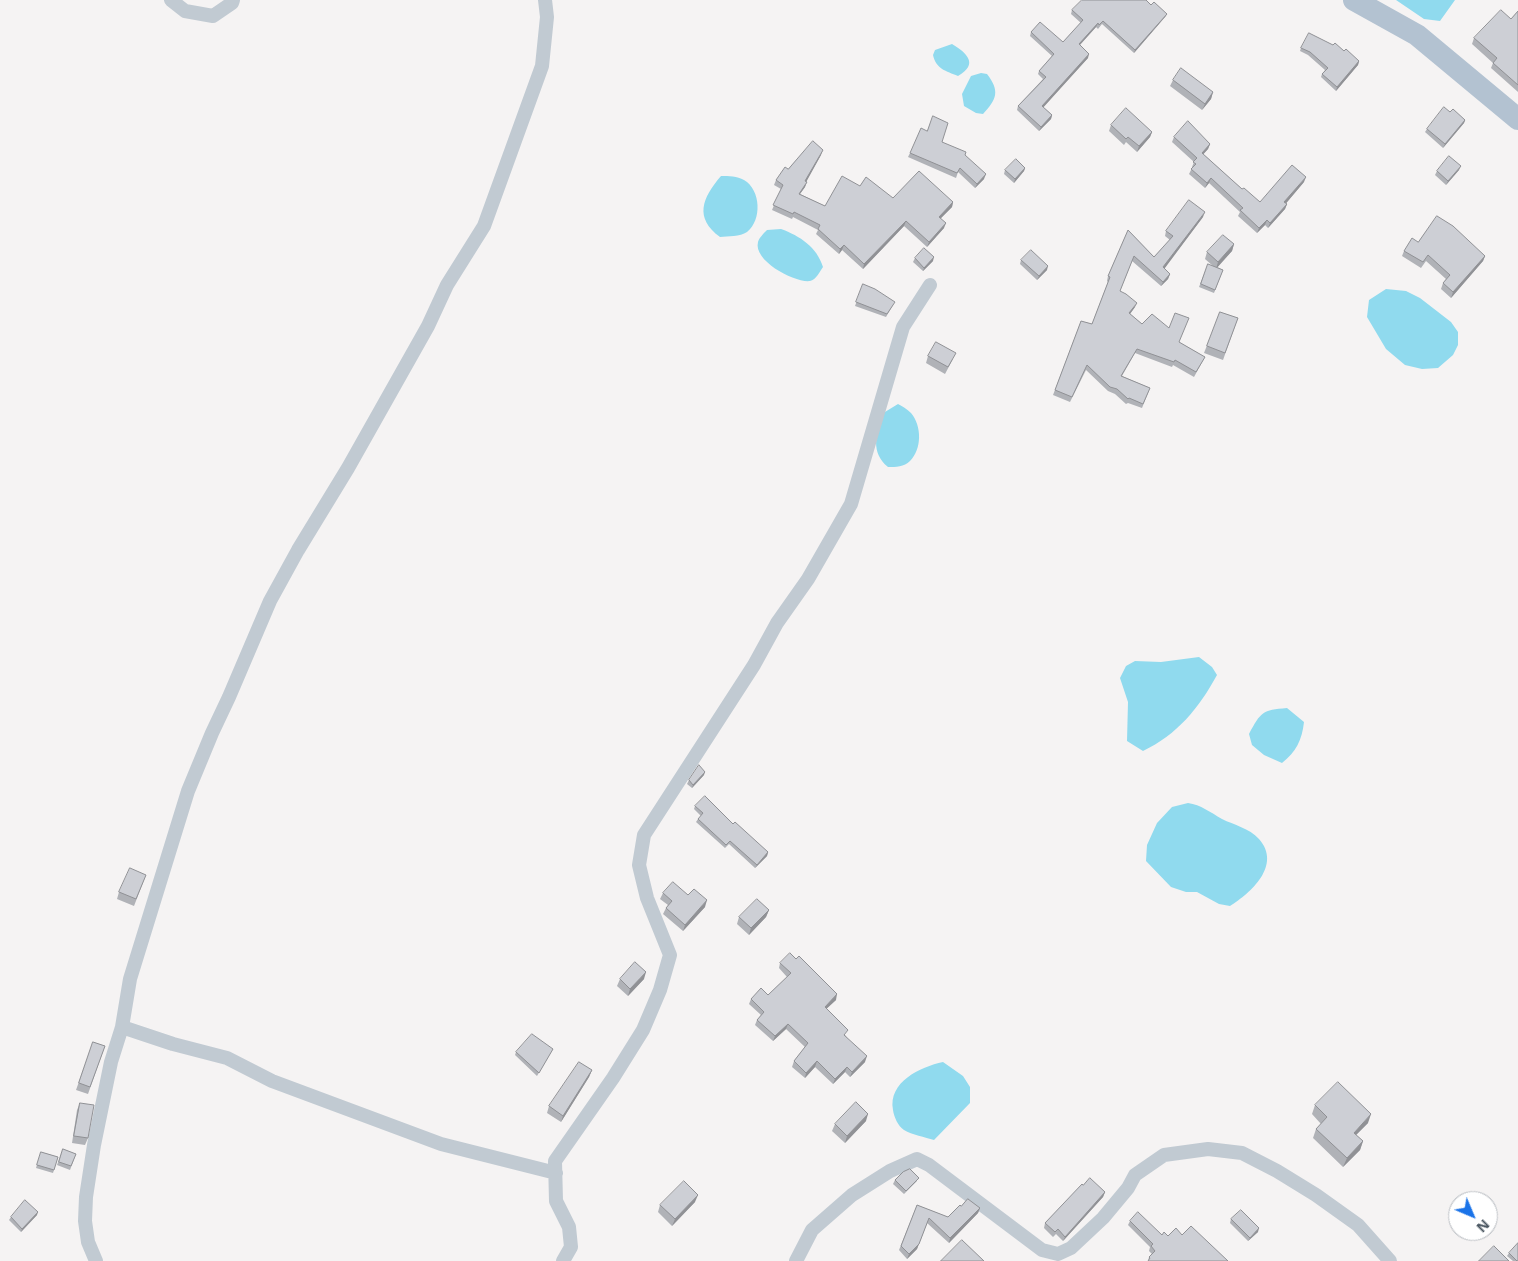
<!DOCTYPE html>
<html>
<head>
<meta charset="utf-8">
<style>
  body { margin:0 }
  #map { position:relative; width:1518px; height:1261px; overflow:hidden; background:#f5f3f3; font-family:"Open Sans",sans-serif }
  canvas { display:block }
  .north { position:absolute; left:1448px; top:1191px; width:50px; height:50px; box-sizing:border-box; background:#fff; border:1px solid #b7bbc0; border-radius:50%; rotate:135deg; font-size:14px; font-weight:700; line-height:20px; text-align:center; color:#4a5661 }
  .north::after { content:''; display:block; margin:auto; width:18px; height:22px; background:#1a73e8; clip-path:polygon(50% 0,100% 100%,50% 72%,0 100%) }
</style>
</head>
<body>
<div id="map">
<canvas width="1518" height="1261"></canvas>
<div class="north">N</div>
</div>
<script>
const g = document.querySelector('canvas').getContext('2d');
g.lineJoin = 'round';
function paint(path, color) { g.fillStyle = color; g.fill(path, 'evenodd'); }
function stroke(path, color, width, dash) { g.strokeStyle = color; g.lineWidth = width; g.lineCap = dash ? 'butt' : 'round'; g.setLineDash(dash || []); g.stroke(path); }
const water = new Path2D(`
  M1396,0H1455L1440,21L1424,19Z
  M952,44C967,53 979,64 958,76C946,71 936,69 933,55L935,50Z
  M981,73L987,74C1000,91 997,99 983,114L976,113L964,106L962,94L971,76Z
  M721,176C729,176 737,176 744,180C761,190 762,220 747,232C740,237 728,236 720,237C694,218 702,198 721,176Z
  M781,229C800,236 817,247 823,267C820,271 816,280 810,281C795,283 753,261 758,242C759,238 764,233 767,230Z
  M1386,289L1406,291L1420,298L1451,322L1458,332V345L1453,355L1438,368L1422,369L1405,365L1386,349L1367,317L1369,300Z
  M898,404C902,406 907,409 911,413C922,426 922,449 910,461C904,467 896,467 888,467C870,452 877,435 880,415Z
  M1199,657L1212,667L1217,675C1199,708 1177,735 1143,751L1127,741L1128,702L1120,678L1126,666L1135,661L1161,662Z
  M1287,708L1304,722C1302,740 1296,752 1282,763L1264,755L1252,745L1249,734C1261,712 1262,710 1287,708Z
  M1188,803C1201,805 1210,812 1222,819C1234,825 1249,828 1259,839C1282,865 1251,893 1230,906L1219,904L1197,892H1186L1171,887L1146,861L1147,845L1157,823L1172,807Z
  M943,1062L963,1076L970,1087V1103L934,1140C925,1137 912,1135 904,1130C898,1126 894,1117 893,1110C888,1082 920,1067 943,1062Z`);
const street = new Path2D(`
  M171,0L185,11L213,16L232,3L233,0
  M122,1027L173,1044L227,1058L272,1081L441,1144L556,1173
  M96,1261L88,1242L85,1221L86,1197L94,1145L111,1062L122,1027L130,979L188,791L212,733L229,697L270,601L298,550L348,468L428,326L447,285L484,226L542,66L547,17L545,0
  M563,1261L571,1247L569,1227L556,1201L555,1161L613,1078L643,1030L660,990L670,955L647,898L639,865L644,835L754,665L777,623L808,579L851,504L903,327L930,285
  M796,1261L812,1230L852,1195L890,1171L917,1159L929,1165L1042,1250L1058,1254L1071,1248L1103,1218L1128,1188L1135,1175L1164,1155L1208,1149L1242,1153L1277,1171L1316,1195L1358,1225L1390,1261`);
const primary = new Path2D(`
  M1354,0L1417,35L1518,119`);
const wall = new Path2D(`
  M1151,5L1167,14L1165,17L1134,53L1102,24L1098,29L1096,27L1080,45L1088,58L1043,107L1052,115L1051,119L1039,131L1017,110L1018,106L1043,79L1038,74L1039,71L1052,56L1030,36L1031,32L1063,42L1081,23L1071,14L1072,10Z
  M1518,11V92L1491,68L1493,63L1472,44L1474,38L1511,19Z
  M1301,48L1344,51L1359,61L1358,65L1336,91L1321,77L1322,74L1325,70L1308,55L1300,51Z
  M1173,80L1213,92L1211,99L1202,110L1170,86Z
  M1450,112L1465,120L1464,123L1443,148L1425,132L1427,129Z
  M1111,125L1152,132L1150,137L1137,152L1126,142L1124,145L1109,131Z
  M1174,137L1210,144L1208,149L1203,154L1242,189L1260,202L1304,182L1286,203L1287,204L1285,209L1268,228L1265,225L1257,233L1238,216L1240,212L1209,183L1205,188L1189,174L1192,168V167L1194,162L1172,142Z
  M942,142L965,155L984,179L975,188L958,172L956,178L908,157L910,153Z
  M821,155L806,181L805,187L800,194L825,206L860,186L893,198L953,202L952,207L941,218L944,228L927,247L904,226L863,269L842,250L839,254L816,234L818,230L793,217L792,219L772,210L781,189L774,185L776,180L788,169Z
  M1025,168L1024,171L1014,183L1004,174L1005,170Z
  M1459,170L1446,185L1435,175L1437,171Z
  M1203,217L1164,268L1170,274L1168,279L1161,286L1132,261L1120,291L1135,307L1130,314L1142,324L1179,342L1205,357L1194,377L1173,365L1172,367L1135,353L1122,376L1150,388L1142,408L1128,403L1126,404L1115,394L1108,391L1086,370L1070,402L1053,395L1081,321L1092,324L1108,282L1107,281L1108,276L1128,230L1154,257L1170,240L1165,236L1166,231Z
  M1418,242L1485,256L1483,261L1451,298L1441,289L1443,283L1446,279L1426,261L1421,268L1402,256L1404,251Z
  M1234,244L1232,251L1217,267L1223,270L1214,293L1199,287L1208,264L1213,266L1205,259L1207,252Z
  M915,258L933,261L923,271L913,262Z
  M1021,260L1047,270L1037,280L1020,264Z
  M863,284L893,305L886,317L855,306Z
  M1220,312L1238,318L1223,360L1204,353Z
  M928,356L953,359L945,374L926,363Z
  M704,775L692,788L687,784L689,780Z
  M695,806L733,824L768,852L767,856L755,868L729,844L725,848L696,822L698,819L701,816L694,809Z
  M146,875L134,906L117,899L119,892Z
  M663,893L688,895L705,907L683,931L663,914L666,908L668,905L660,899Z
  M769,910L766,917L749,935L737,924L739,917Z
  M780,963L836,1000L826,1009L865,1062L850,1077L845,1072L833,1084L815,1067L805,1078L792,1067L794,1061L805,1047L786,1029L773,1041L755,1025L757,1020L761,1015L749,1004L751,999L768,995L787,977L779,968Z
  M620,979H644L628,996L617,986Z
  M93,1042L105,1046L88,1094L76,1090Z
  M553,1049L537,1076L515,1055L516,1052Z
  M592,1070L589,1077L561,1122L547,1113L549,1106Z
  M80,1103L88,1138L85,1145L72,1143L77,1110Z
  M1315,1105L1368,1123L1356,1135L1363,1141L1360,1150L1343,1167L1313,1138L1316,1129L1321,1124L1312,1114Z
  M866,1121L845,1143L832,1131L835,1124Z
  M63,1149L76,1154L70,1170L57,1165Z
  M41,1152L58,1157L53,1173L36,1168Z
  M895,1180L917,1181L904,1194L893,1184Z
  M1083,1185L1105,1192L1103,1197L1063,1241L1056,1234L1053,1237L1044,1228L1045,1223Z
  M695,1202L672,1226L658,1212L660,1205Z
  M917,1205L948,1217L961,1206L980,1208L978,1213L949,1243L927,1223L917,1249L907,1259L899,1250Z
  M37,1215L21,1232L9,1220L11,1217Z
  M1231,1219L1258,1232L1248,1241L1230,1223Z
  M1130,1221L1162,1235L1168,1236L1182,1235L1148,1261L1149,1257L1152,1254L1149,1251L1150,1247L1128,1225Z
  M1509,1253L1518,1261H1513L1507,1256Z`);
const shadedWall = new Path2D(`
  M1167,14L1165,17L1134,53L1135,50Z
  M1098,23L1096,27L1077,48L1079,44Z
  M1089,54L1088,58L1041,110L1042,106Z
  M1359,61L1358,65L1336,91L1337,87Z
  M1213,92L1211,99L1202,110L1205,104Z
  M1052,115L1051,119L1039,131L1041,127Z
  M1465,120L1464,123L1443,148L1445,144Z
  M1152,132L1150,137L1137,152L1139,146Z
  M1210,144L1208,149L1200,158L1202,153Z
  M823,150L821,155L804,186L805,181Z
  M1461,166L1459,170L1446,185L1448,181Z
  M1025,168L1024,171L1014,183L1015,179Z
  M986,174L984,179L975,188L977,184Z
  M1306,177L1304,182L1283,207L1284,202Z
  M1211,178L1209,183L1205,188L1207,183Z
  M807,182L805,187L797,198L799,194Z
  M953,202L952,207L937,222L939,217Z
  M1287,204L1285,209L1268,228L1270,223Z
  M1205,212L1203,217L1162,272L1163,267Z
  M1267,220L1265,225L1257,233L1259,228Z
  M906,221L904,226L863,269L864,264Z
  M946,223L944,228L927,247L929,242Z
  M1234,244L1232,251L1216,269L1218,262Z
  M844,245L842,250L839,254L840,249Z
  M1485,256L1483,261L1451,298L1453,292Z
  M934,257L933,261L923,271L924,268Z
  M1048,266L1047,270L1037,280L1039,276Z
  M1170,274L1168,279L1161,286L1163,282Z
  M1137,303L1135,307L1127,318L1129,313Z
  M705,772L704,775L692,788L693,785Z
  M768,852L767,856L755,868L757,865Z
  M707,900L705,907L683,931L685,925Z
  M769,910L766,917L749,935L751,928Z
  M646,972L644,979L628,996L630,989Z
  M837,994L836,1000L823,1012L825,1007Z
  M788,1024L786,1029L773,1041L775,1036Z
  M867,1056L865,1062L850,1077L852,1072Z
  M817,1061L815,1067L805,1078L806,1073Z
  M847,1067L845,1072L833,1084L835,1079Z
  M592,1070L589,1077L561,1122L563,1116Z
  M868,1114L866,1121L845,1143L847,1136Z
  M1371,1114L1368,1123L1350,1141L1354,1133Z
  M1363,1141L1360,1150L1343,1167L1347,1158Z
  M1105,1192L1103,1197L1063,1241L1065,1237Z
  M698,1195L695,1202L672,1226L675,1219Z
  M980,1208L978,1213L949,1243L950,1238Z
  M38,1212L37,1215L21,1232L22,1229Z
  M929,1218L917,1249L907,1259L909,1254Z
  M1259,1228L1258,1232L1248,1241L1250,1238Z`);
const building = new Path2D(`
  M1082,0H1146L1151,5L1154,2L1167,14L1135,50L1103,21L1099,25L1098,23L1079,44L1089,54L1042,106L1052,115L1041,127L1018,106L1046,77L1039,71L1054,54L1031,32L1040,22L1063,42L1083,20L1072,10Z
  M1501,10L1511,19L1518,11V85L1493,63L1497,58L1474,38Z
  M1309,33L1333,45L1335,43L1344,51L1346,49L1359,61L1337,87L1322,74L1328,68L1310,52L1301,48Z
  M1181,68L1213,92L1205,104L1173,80Z
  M1444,107L1450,112L1453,109L1465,120L1445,144L1427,129Z
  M1126,108L1152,132L1139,146L1128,137L1126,139L1111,125Z
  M933,116L948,123L942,142L966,152L965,155L986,174L977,184L960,168L957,173L910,153L921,128L927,131Z
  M1188,121L1210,144L1202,153L1242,189L1244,188L1260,202L1292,165L1306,177L1284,202L1287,204L1270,223L1267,220L1259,228L1240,210L1243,208L1211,178L1207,183L1191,169L1196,164L1193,162L1197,158L1174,137Z
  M813,141L823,150L805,181L807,182L799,194L825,206L842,176L860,186L866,177L893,198L919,171L953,202L939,217L946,223L929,242L906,221L864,264L844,245L840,249L818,229L820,225L794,212L793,214L773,205L783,185L776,180L785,167L788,169Z
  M1449,156L1461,166L1448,181L1437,171Z
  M1016,159L1025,168L1015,179L1005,170Z
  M1189,200L1205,212L1163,267L1170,274L1163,282L1134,256L1120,291L1126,294L1137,303L1129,313L1142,324L1152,314L1169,328L1175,313L1189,318L1179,342L1205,357L1196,372L1175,360L1174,362L1137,349L1121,376L1150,388L1143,404L1129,398L1128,399L1117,389L1110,387L1087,365L1072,397L1055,390L1081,321L1092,324L1110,277L1108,276L1128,230L1154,257L1173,236L1166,231Z
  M1437,216L1453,226L1485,256L1453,292L1443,283L1450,275L1428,255L1423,262L1404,251L1412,238L1418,242Z
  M1223,235L1234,244L1218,262L1207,252Z
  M924,248L934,257L924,268L915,258Z
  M1031,250L1048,266L1039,276L1021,260Z
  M1208,264L1223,270L1215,290L1201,284Z
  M863,284L875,289L895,302L887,314L856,302Z
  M1220,312L1238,318L1225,353L1207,346Z
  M936,342L956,353L948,367L928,356Z
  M699,765L705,772L693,785L689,780Z
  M705,796L733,824L735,822L768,852L757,865L730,841L726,845L698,819L703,813L695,806Z
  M130,868L146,875L136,899L119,892Z
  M673,882L688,895L694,889L707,900L685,925L666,908L672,901L663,893Z
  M757,899L769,910L751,928L739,917Z
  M790,953L796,959L799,956L837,994L825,1007L848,1030L844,1035L867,1056L852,1072L847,1067L835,1079L817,1061L806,1073L794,1061L808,1043L788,1024L775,1036L757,1020L764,1012L751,999L761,988L768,995L791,973L780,963Z
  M635,962L646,972L630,989L620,979Z
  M532,1034L553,1049L539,1073L516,1052Z
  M93,1042L105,1046L90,1087L79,1083Z
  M579,1062L592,1070L563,1116L549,1106Z
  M1338,1082L1371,1114L1354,1133L1363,1141L1347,1158L1316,1129L1327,1117L1315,1105Z
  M856,1102L868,1114L847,1136L835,1124Z
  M80,1103L94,1105L88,1138L74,1136Z
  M63,1149L76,1154L71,1166L59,1162Z
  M41,1152L58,1157L54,1170L37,1165Z
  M910,1169L919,1178L906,1191L895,1180L903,1172Z
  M1090,1178L1105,1192L1065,1237L1058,1229L1055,1232L1045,1223L1082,1184L1083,1185Z
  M684,1181L698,1195L675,1219L660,1205Z
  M968,1199L980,1208L950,1238L929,1218L919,1244L909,1254L901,1246L917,1205L948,1217L960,1205L961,1206Z
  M25,1200L38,1212L22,1229L11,1217Z
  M1241,1210L1259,1228L1250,1238L1231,1219Z
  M1138,1212L1162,1235L1164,1232L1168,1236L1176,1228L1182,1235L1191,1226L1228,1261H1148L1150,1258L1149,1257L1155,1251L1151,1246L1153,1244L1130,1221Z
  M962,1240L984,1261H941Z
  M1518,1243V1261H1517L1509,1253Z
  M1494,1246L1509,1261H1479Z`);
paint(water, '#90daee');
stroke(street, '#c1cad2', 14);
stroke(primary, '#b3c2d1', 22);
paint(wall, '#b0b2b7');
paint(shadedWall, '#909195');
paint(building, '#cdcfd5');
stroke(building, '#909195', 1);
</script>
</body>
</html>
